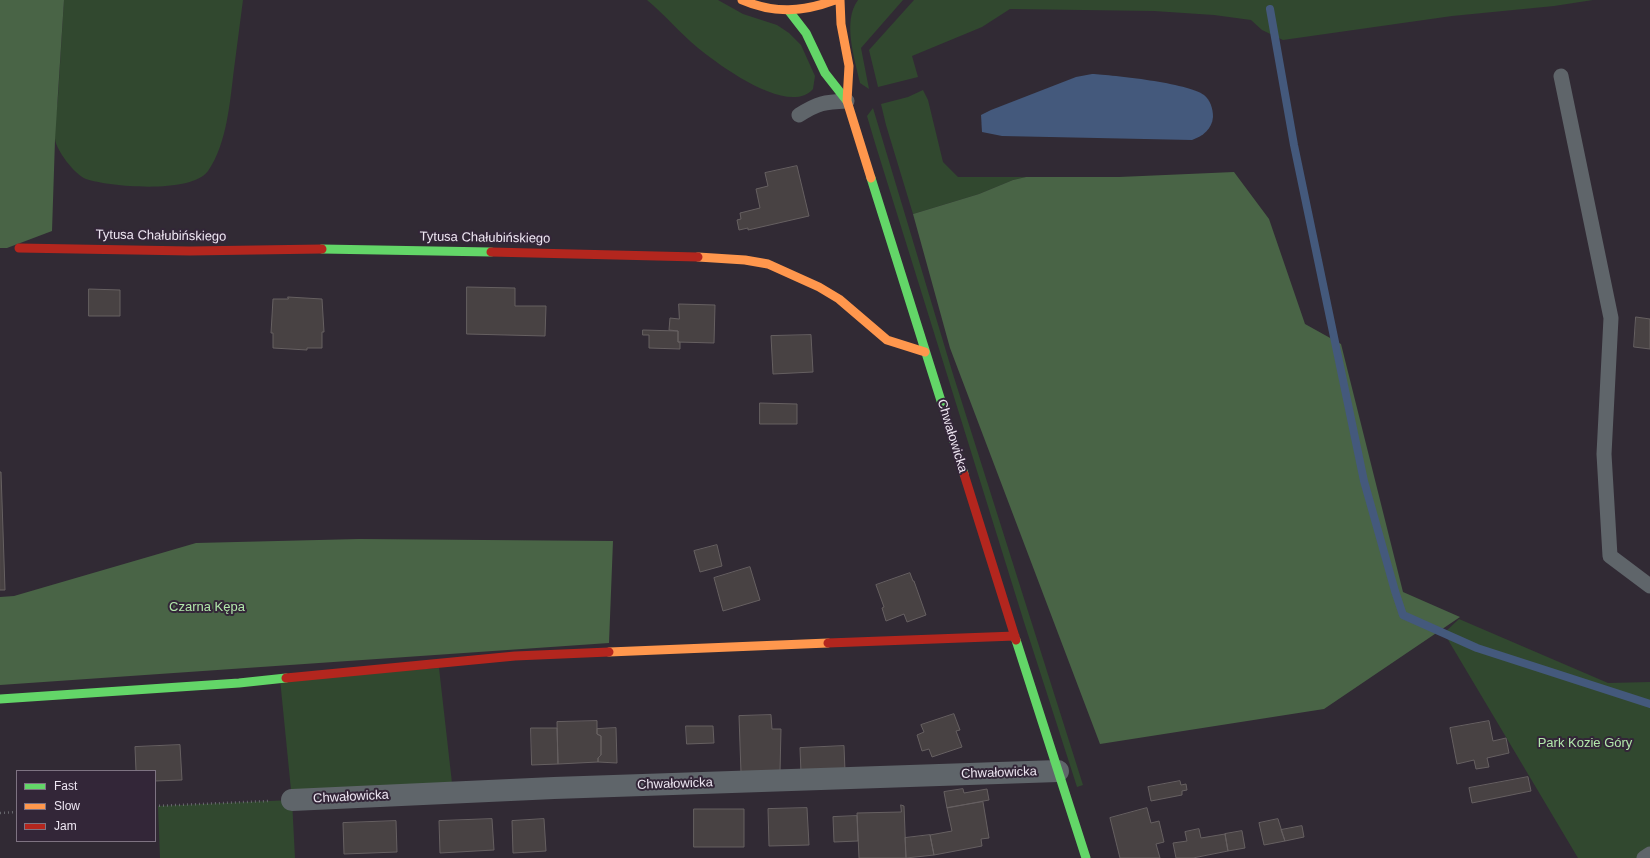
<!DOCTYPE html>
<html>
<head>
<meta charset="utf-8">
<style>
  body { margin:0 }
  #map { position:relative; width:1650px; height:858px; overflow:hidden; background:#312a34; font-family:Helvetica,sans-serif }
  canvas { display:block }
  .legend { position:absolute; left:16px; top:770px; width:140px; height:72px; box-sizing:border-box; background:#332638; border:1px solid #7e7382; margin:0; padding:5px 7px; list-style:none; font-size:12px; color:#eee6f2 }
  .legend li { display:flex; align-items:center; gap:8px; height:20px }
  .legend b { width:20px; border:1px solid #7e7382 }
</style>
</head>
<body>
<div id="map">
<canvas width="1650" height="858"></canvas>
<ul class="legend">
<li><b style="height:5px;background:#63d668"></b>Fast</li>
<li><b style="height:5px;background:#ff974d"></b>Slow</li>
<li><b style="height:5px;background:#b3261e"></b>Jam</li>
</ul>
</div>
<script>
const g = document.querySelector('canvas').getContext('2d');
g.lineJoin = 'round';
function paint(path, color) { g.fillStyle = color; g.fill(path, 'evenodd'); }
function stroke(path, color, width, dash) { g.strokeStyle = color; g.lineWidth = width; g.lineCap = dash ? 'butt' : 'round'; g.setLineDash(dash || []); g.stroke(path); }
function drawText(font, color, halo, rows, align = 'center') {
  g.font = font + ' Helvetica,sans-serif'; g.lineWidth = 4; g.setLineDash([]); g.textBaseline = 'middle'; g.strokeStyle = halo; g.fillStyle = color; for (const [text, x, y, turn = 0] of rows) {
    g.save(); g.translate(x, y); g.rotate((+turn || 0) * Math.PI / 180); g.textAlign = isNaN(turn) ? turn : align; if (halo) g.strokeText(text, 0, 0); g.fillText(text, 0, 0); g.restore();
  }
}
const green = new Path2D(`
  M64,0H243C240,23 237,46 234,69C230,101 227,144 208,171C192,194 110,187 86,179C75,175 56,150 55,139C53,126 57,110 58,97C60,65 62,32 64,0Z
  M647,0H718L743,14L777,25L789,33L801,45L815,76L813,89C789,117 719,65 698,48C680,33 665,15 647,0Z
  M858,0H903L861,48L869,89L860,83C855,60 842,21 858,0Z
  M914,0H1593L1554,6L1452,16L1283,40L1262,30L1251,20L1214,15L1154,11L1010,9L982,27L912,56L918,77L878,87L869,50Z
  M923,90L928,100L943,162L958,177H1026L1013,180L979,194L913,214L886,125L881,104L908,97Z
  M873,108L952,371L1083,785L1077,787L1024,622L875,143L867,116Z
  M1459,619L1608,683L1650,682V858H1578L1444,633Z
  M439,668L452,783L292,800L295,858H160L158,806L292,800L280,679Z`);
const forest = new Path2D(`
  M0,0H64L55,140L52,231L7,248H0Z
  M1234,172L1269,219L1305,324L1341,344L1403,592L1460,617L1324,709L1100,744L950,348L913,214L979,194L1013,180L1026,177H1119Z
  M359,539L613,541L609,643L0,685V597L14,596L196,543Z`);
const water = new Path2D(`
  M1092,74C1113,75 1188,83 1204,95C1210,100 1213,108 1213,117C1212,129 1203,136 1192,140L1002,136L982,132L981,115L991,110L1076,77Z`);
const stream = new Path2D(`
  M1270,9L1294,145L1364,481L1395,591L1403,615L1477,648L1650,704`);
const building = new Path2D(`
  M797,166L809,216L748,230V228L739,230L737,220L741,219L740,213L760,208L756,189L768,186L765,173Z
  M467,287L515,288V306H546L545,336L467,334Z
  M89,289L120,290V316H89Z
  M288,297L322,299L324,332H322V348H307V350L273,348V333H271L273,299H288Z
  M679,304L715,305L714,343L678,342V331L669,330L670,318L679,319Z
  M1636,317L1650,319V349L1634,347Z
  M643,330L678,331V342H680V349L649,348V335H643Z
  M811,335L813,372L773,374L771,336Z
  M760,403L797,404V424H760Z
  M0,472H1L5,590H0Z
  M717,545L722,566L700,572L694,551Z
  M750,567L760,600L723,611L714,578Z
  M910,573L913,581H914L926,615L907,622L904,614L886,621L882,608L884,607L876,585Z
  M954,714L960,730L956,731L962,747L932,757L929,749L922,751L917,735L924,732L921,725Z
  M771,715L772,729H781L780,772L741,773L739,716Z
  M597,721V734L601,736V755L598,758V762L558,764L557,722Z
  M1489,721L1493,741L1506,738L1509,753L1487,758L1489,767L1476,769L1474,760L1457,764L1450,728Z
  M686,726H713L714,743L687,744Z
  M531,728H557L558,764L532,765Z
  M616,728L617,763L598,762V758L601,755V736L597,734V729Z
  M180,745L182,780L155,781V771H136L135,747Z
  M844,746L845,771L801,773L800,748Z
  M1528,777L1531,791L1472,803L1469,788Z
  M1180,781L1181,785L1186,784L1187,790L1182,791V795L1151,801L1148,787Z
  M963,789L964,793L987,789L989,800L947,808L944,792Z
  M983,802L989,838L981,839L982,846L934,855L930,835L952,831L947,808Z
  M901,805L904,806L906,858H859L857,813L901,812Z
  M807,808L809,845L769,846L768,809Z
  M1147,808L1151,823L1159,821L1164,842L1156,844L1160,858H1120L1110,818Z
  M694,809H744V847H694Z
  M857,816L858,841L834,842L833,817Z
  M492,819L494,850L440,853L439,821Z
  M544,819L546,851L513,853L512,821Z
  M1278,819L1285,841L1264,845L1259,823Z
  M396,821L397,852L344,854L343,823Z
  M1302,826L1304,837L1285,841L1281,830Z
  M1199,829L1201,838L1225,834L1228,851L1193,858H1176L1173,843L1187,841L1185,832Z
  M1242,831L1245,848L1228,851L1225,834Z
  M930,835L934,855L906,858L905,838Z`);
const path = new Path2D(`
  M155,806L268,801
  M0,813L17,812`);
const lane = new Path2D(`
  M1561,76L1611,318L1604,454L1610,556L1650,586
  M799,115C818,103 824,102 847,101
  M1644,858L1650,854`);
const street = new Path2D(`
  M292,800L554,788L1058,771`);
const fast = new Path2D(`
  M789,11L806,33L825,73L847,101
  M871,178L964,474
  M322,249L491,252
  M1016,640L1086,858
  M0,699L239,683L286,678`);
const slow = new Path2D(`
  M742,0C774,14 803,12 835,0
  M840,0L841,24L849,66L847,101L871,178
  M698,257L745,260L768,264L819,287L839,299L887,340L925,352
  M609,652L828,643`);
const jam = new Path2D(`
  M19,248L190,251L322,249
  M491,252L698,257
  M964,474L1016,640
  M828,643L1015,636
  M286,678L515,656L609,652`);
const streetNames = [
  ["Tytusa Chałubińskiego",161,236,1],
  ["Tytusa Chałubińskiego",485,238,1],
  ["Chwałowicka",952,436,73],
  ["Chwałowicka",999,773,-2],
  ["Chwałowicka",675,784,-2],
  ["Chwałowicka",351,797,-3]
];
const parkNames = [
  ["Czarna Kępa",207,607],
  ["Park Kozie Góry",1585,743]
];
paint(green, '#31482f');
paint(forest, '#496446');
paint(water, '#44597c');
stroke(stream, '#44597c', 8);
paint(building, '#484243');
stroke(building, '#666061', 1);
stroke(path, '#67676d', 2.5, [1, 3]);
stroke(lane, '#5f656a', 15);
stroke(street, '#5f656a', 22);
stroke(fast, '#63d668', 9);
stroke(slow, '#ff974d', 9);
stroke(jam, '#b3261e', 9);
drawText('13px', '#eee6f2', '#332638', streetNames);
drawText('13px', '#b2e7ab', '#332638', parkNames);
</script>
</body>
</html>
